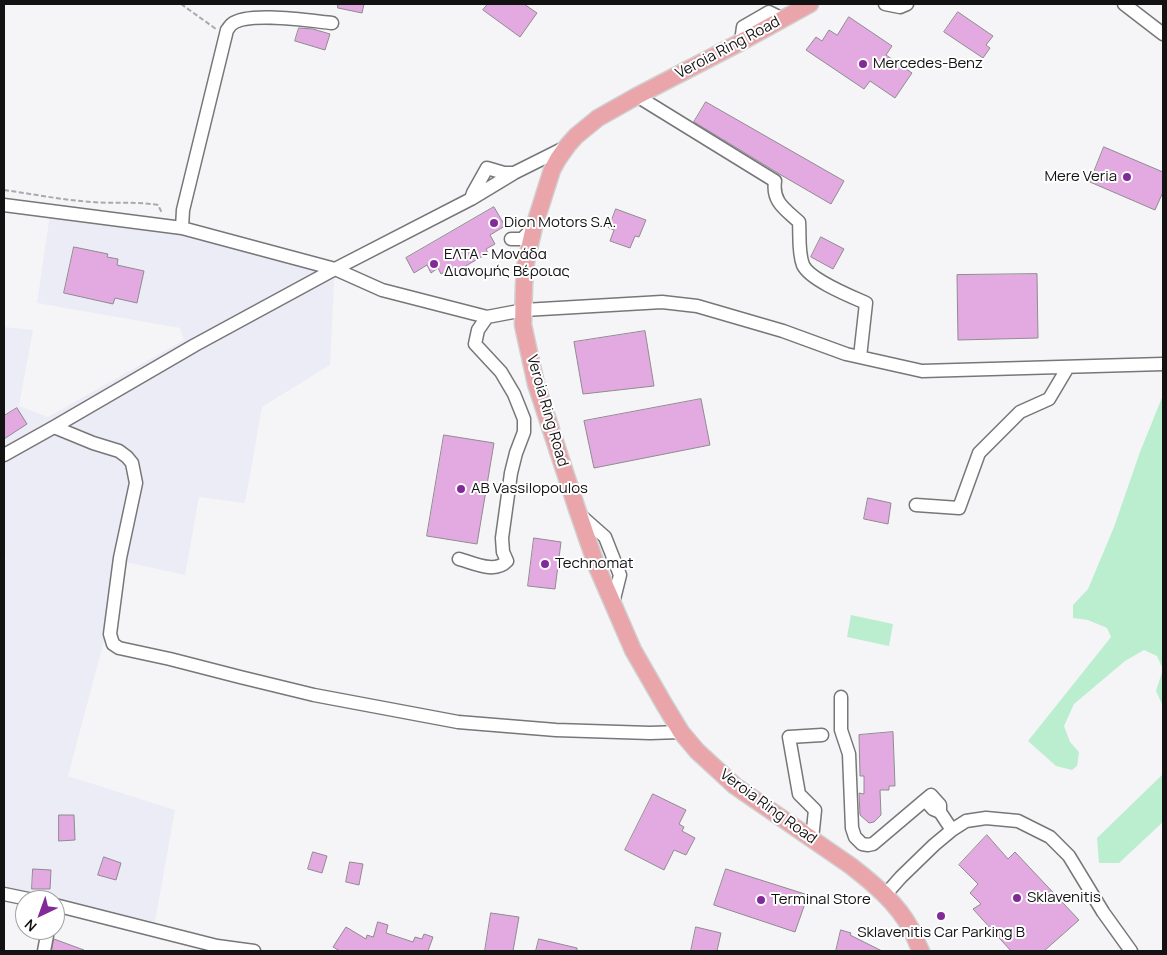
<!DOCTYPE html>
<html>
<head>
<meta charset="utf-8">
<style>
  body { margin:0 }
  #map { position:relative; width:1167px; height:955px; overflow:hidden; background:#f5f5f7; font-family:Manrope,sans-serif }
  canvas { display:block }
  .frame { position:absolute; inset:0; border:5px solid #121213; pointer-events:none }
  .north { position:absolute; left:15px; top:890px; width:50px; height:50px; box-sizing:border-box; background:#fff; border:1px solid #a0a0a1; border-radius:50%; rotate:222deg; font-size:14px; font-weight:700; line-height:20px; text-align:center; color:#121213 }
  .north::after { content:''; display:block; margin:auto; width:18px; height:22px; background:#822a98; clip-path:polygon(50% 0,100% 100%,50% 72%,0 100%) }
</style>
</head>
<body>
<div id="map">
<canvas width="1167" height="955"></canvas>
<div class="frame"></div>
<div class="north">N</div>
</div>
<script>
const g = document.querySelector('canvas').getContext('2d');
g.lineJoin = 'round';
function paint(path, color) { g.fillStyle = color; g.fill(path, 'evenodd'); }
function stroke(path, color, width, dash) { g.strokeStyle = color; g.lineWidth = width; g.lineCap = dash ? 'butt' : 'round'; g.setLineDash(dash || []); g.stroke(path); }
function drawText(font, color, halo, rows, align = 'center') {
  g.font = font + ' Manrope,sans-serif'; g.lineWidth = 4; g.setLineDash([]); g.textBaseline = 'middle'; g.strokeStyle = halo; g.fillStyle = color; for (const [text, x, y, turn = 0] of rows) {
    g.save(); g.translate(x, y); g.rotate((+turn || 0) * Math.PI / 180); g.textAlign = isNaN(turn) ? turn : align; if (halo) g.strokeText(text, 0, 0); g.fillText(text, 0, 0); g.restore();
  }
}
const built = new Path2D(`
  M51,207L174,219L335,262L330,365L262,407L245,503L199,497L185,575L125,562L68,776L175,810L155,922L4,888V568L6,556L4,555V327L33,330L19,406L48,417L184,340L180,328L37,303Z`);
const green = new Path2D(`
  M1163,395V706L1156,691L1163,669L1157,656L1144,650L1125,661L1074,704L1064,726L1070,742L1079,752L1077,766L1072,770L1056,766L1028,741L1111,637L1107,628L1088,620L1073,618V605L1088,589L1114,527L1140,452Z
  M851,615L893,624L889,646L847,637Z
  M1163,774V822L1119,863H1099L1097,838Z`);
const building = new Path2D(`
  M338,4H364L362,13L338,8Z
  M488,4H524L537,13L520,37L483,10Z
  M958,12L993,36L986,45L990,48L983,58L944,32Z
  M849,17L892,46L886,55L912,73L895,98L870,81L864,89L806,50L816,37L822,41L829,30L837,35Z
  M299,28L313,29L330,34L325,50L295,41Z
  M706,102L844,181L831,204L781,175L694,122Z
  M1104,147L1163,172V192L1155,210L1090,182Z
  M494,207L505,226L490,235L495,244L486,249L488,253L452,274L450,269L441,274L438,268L431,273L427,265L414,273L406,258Z
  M616,209L646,220L639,237L635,236L630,248L610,241L614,230L609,228Z
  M821,237L844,249L833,269L811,257Z
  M74,247L108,254L107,257L118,259L117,265L144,271L137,303L115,298L113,304L64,293Z
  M1037,274L1038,338L958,340L957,275Z
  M645,331L654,386L583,394L574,342Z
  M701,399L710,445L594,468L584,421Z
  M17,408L27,424L4,439V416Z
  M444,435L494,443L477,544L427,536Z
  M868,498L891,503L888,524L864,519Z
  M534,538L561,542L555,589L528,586Z
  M893,732L895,786H889V790H880L881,815L874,822L869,823L860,815L859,793L864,794V776H860L859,735Z
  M653,794L686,810L679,824L684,827L682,831L695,838L686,855L674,850L664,870L625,850Z
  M59,815H74L75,840L59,841Z
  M987,835L1008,859L1015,852L1079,920L1044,951H1011L973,909L981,904L970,893L978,884L959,865Z
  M313,852L327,856L322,873L308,869Z
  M104,857L121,863L116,880L98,875Z
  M350,862L363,864L359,885L346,882Z
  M33,869L51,870L50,889H32Z
  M726,869L808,895L795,932L714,905Z
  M491,913L519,917L513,951H485Z
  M378,922L388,925L386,933L413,942L415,937L422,939L424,934L433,937L428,951H340L333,947L346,927L366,939L367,935L373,937Z
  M696,927L721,933L717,951H691Z
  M841,930L851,933L850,935L882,951H836Z
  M54,939L84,950V951H52Z
  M539,939L577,948V951H536Z`);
const path = new Path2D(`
  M181,4L216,29
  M4,190C33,194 62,200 92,202C114,204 136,201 158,205L162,213`);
const minor = new Path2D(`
  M885,4L900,7L907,4
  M1124,4L1163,34
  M741,42L743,27L769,12L783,19
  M637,96L775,181C772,202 785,209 799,222C800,235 798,252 803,265C810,280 850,296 866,303L860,357
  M471,199L473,193L487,168L504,173H514
  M4,205L182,228L335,269L382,290L487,317L524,310L662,302L697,306L783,331L846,354L922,371L1163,364
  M182,228L183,210L227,30C229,28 230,25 232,24C248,11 311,21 332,23
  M511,239H522L534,227
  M54,427L93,443L119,451L127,457L132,463L136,483L120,558L110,634L113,644L119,648L170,659L240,677L314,695L458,722L556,730L650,733L681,732
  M4,455L54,427L195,345L335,269L471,199L514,173L566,147
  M916,505L959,508L979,453L1020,412L1049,399L1068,367
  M579,514L605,537L620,575L613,603
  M459,559C474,563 495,574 507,561L503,552L502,538L511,473L516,453L524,432V419L514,394L501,372L475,344L478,330L487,317
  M841,697V730L849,754L852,828L855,837L862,844L868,845L873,844L925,800
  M940,812V805L931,795L925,800L933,809L940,812L952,830
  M812,839L815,810L799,794L789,737L822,735
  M4,894L33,900
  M885,895L901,877L934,845L952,830L966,821L986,818L1018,821L1050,837L1069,856L1103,912L1131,951
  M55,905L217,946L254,951
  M44,951L48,930`);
const major = new Path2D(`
  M810,4L741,42L637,96L598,118L576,136L568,145L558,159L552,170L534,227L526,262L524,285L523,325L536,384L577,509L597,567L633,650L664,704L681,732L697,751L735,786L851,866C874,884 897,903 911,929C915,936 917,944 921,951`);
const markers = [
  [863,64,5,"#822a98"],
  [1127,177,5,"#822a98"],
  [494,223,5,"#822a98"],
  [434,264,5,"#822a98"],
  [461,489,5,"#822a98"],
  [545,564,5,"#822a98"],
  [1017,898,5,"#822a98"],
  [761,900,5,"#822a98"],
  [941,916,5,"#822a98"]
];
const streetNames = [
  ["Verοia Ring Road",728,48,-28],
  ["Verοia Ring Road",547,411,74],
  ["Verοia Ring Road",768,807,36]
];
const poiNames = [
  ["Mercedes-Benz",873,64],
  ["Mere Veria",1117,177,"right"],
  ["Dion Motors S.A.",504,223],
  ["ΕΛΤΑ - Μονάδα",444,255],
  ["Διανομής Βέροιας",444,272],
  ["AB Vassilopoulos",471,489],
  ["Technomat",555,564],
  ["Sklavenitis",1027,898],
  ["Terminal Store",771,900],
  ["Sklavenitis Car Parking B",941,933,"center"]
];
paint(built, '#ececf6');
paint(green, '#bbeece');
paint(building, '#e3a9e1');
stroke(building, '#8e8c8e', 1);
stroke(minor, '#777779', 15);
stroke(major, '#d0d0d0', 19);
stroke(path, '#aaaaac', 2, [5, 2.5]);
stroke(minor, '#fff', 12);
stroke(major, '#e9a5a9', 16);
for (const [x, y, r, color] of markers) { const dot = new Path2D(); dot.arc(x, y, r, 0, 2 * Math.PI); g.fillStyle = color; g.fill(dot); stroke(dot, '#fff', 2); }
drawText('15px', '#121213', '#fff', streetNames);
drawText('15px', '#121213', '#fff', poiNames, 'left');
</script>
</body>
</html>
